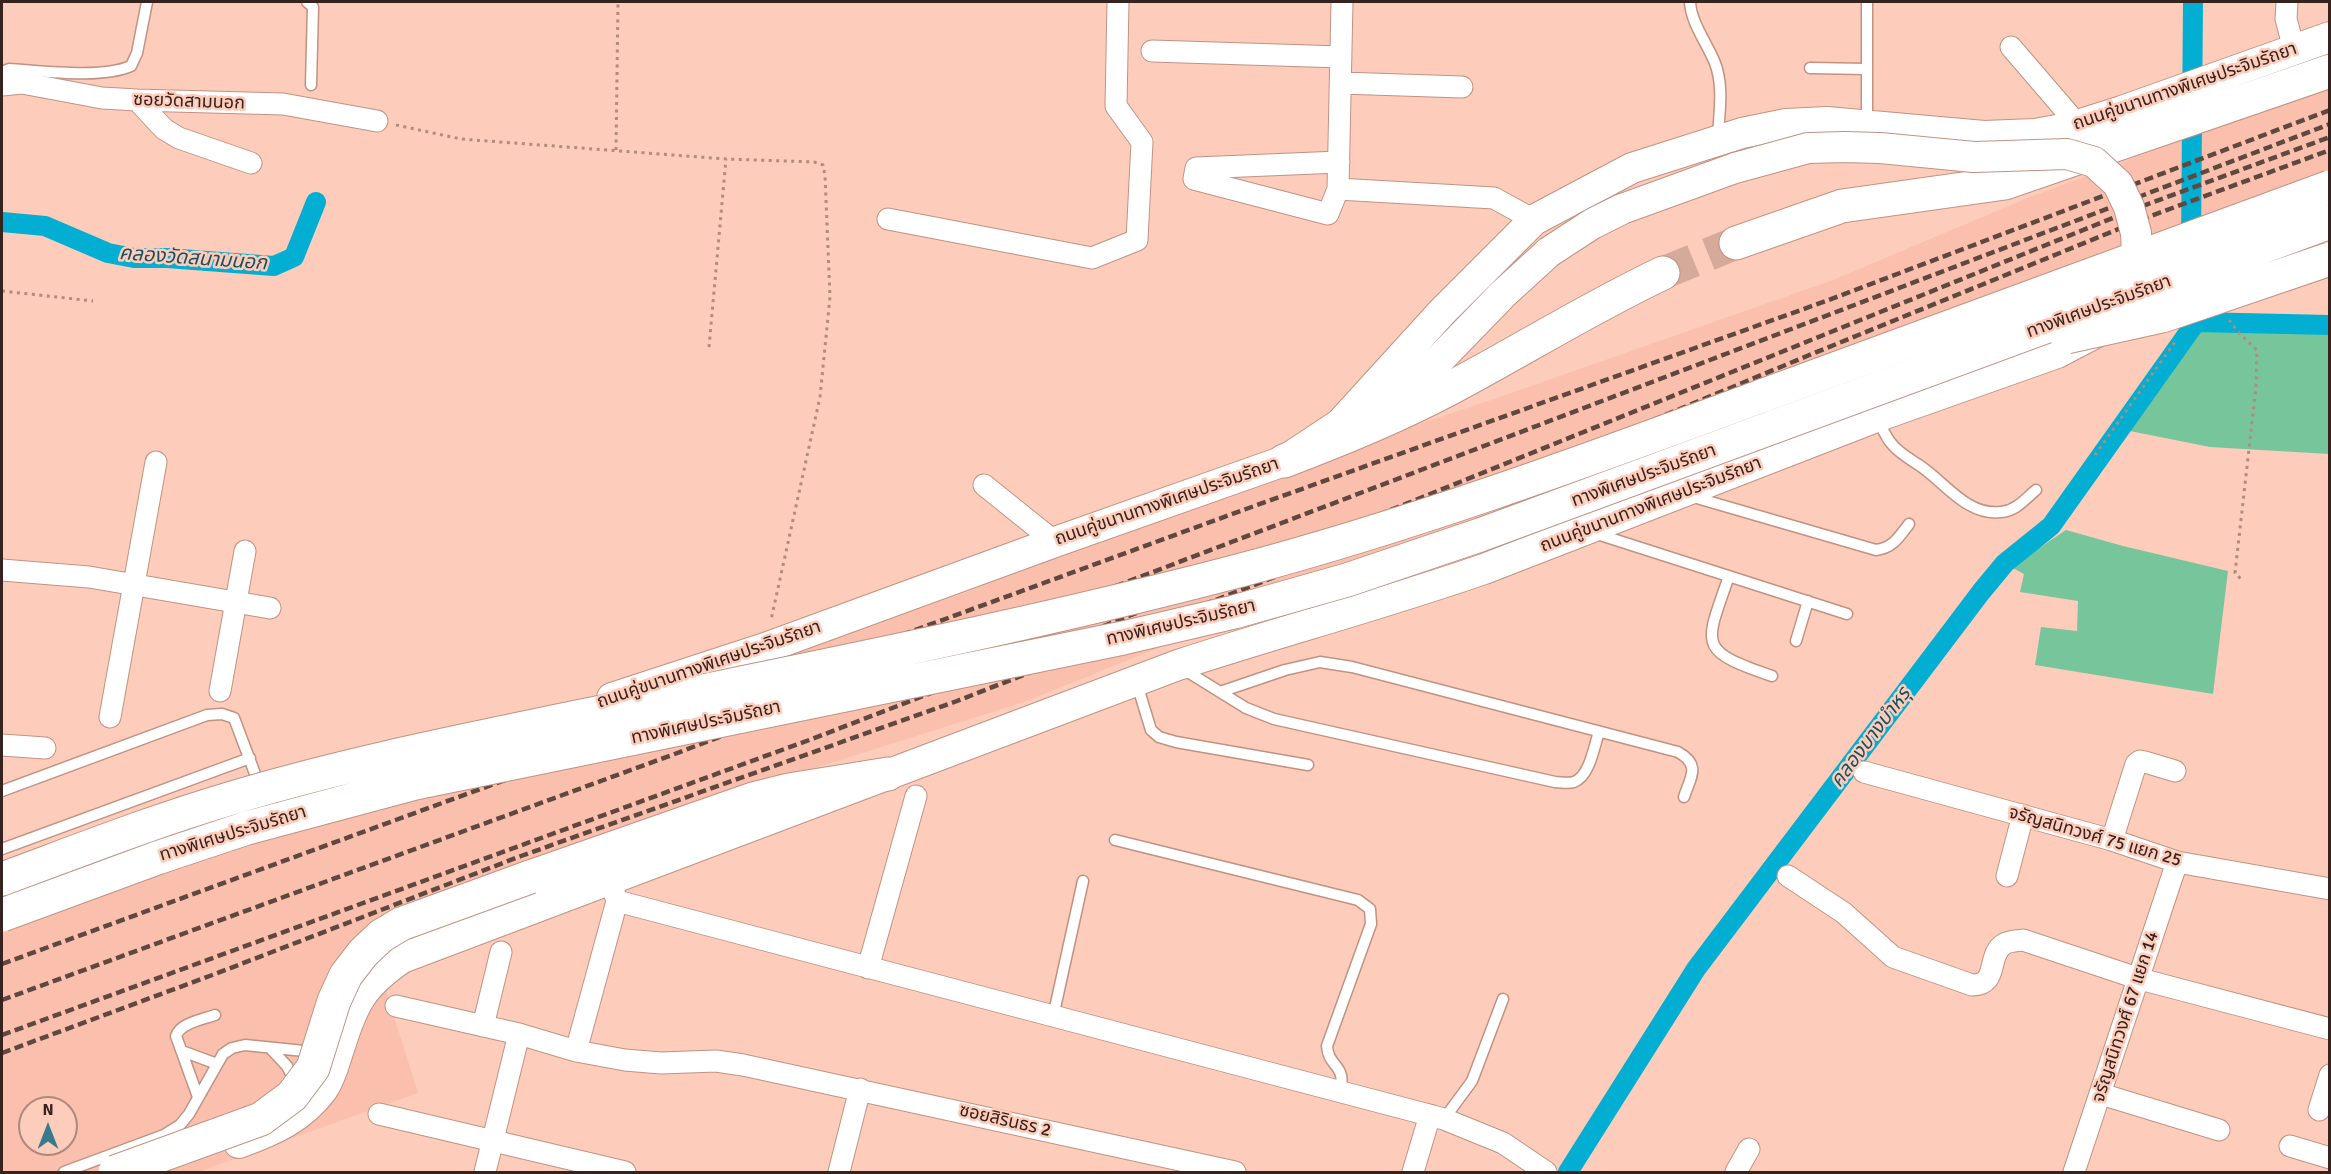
<!DOCTYPE html>
<html>
<head>
<meta charset="utf-8">
<style>
  body { margin:0 }
  #map { position:relative; width:2331px; height:1174px; overflow:hidden; background:#feccbb; font-family:Signika,sans-serif }
  canvas { display:block }
  .frame { position:absolute; inset:0; border:3px solid #36231d; pointer-events:none }
  .north { position:absolute; left:18px; top:1096px; width:60px; height:60px; box-sizing:border-box; background:#feccbb; border:2px solid #ae887c; border-radius:50%; rotate:0deg; font-size:16px; font-weight:700; line-height:24px; text-align:center; color:#36231d }
  .north::after { content:''; display:block; margin:auto; width:21px; height:27px; background:#38798b; clip-path:polygon(50% 0,100% 100%,50% 72%,0 100%) }
</style>
</head>
<body>
<div id="map">
<canvas width="2331" height="1174"></canvas>
<div class="frame"></div>
<div class="north">N</div>
</div>
<script>
const g = document.querySelector('canvas').getContext('2d');
g.lineJoin = 'round';
function paint(path, color) { g.fillStyle = color; g.fill(path, 'evenodd'); }
function stroke(path, color, width, dash) { g.strokeStyle = color; g.lineWidth = width; g.lineCap = dash ? 'butt' : 'round'; g.setLineDash(dash || []); g.stroke(path); }
function drawText(font, color, halo, rows, align = 'center') {
  g.font = font + ' Signika,"Noto Sans Thai",sans-serif'; g.lineWidth = 5; g.setLineDash([]); g.textBaseline = 'middle'; g.strokeStyle = halo; g.fillStyle = color; for (const [text, x, y, turn = 0] of rows) {
    g.save(); g.translate(x, y); g.rotate((+turn || 0) * Math.PI / 180); g.textAlign = isNaN(turn) ? turn : align; if (halo) g.strokeText(text, 0, 0); g.fillText(text, 0, 0); g.restore();
  }
}
const built = new Path2D(`
  M2329,84V209L1494,513L1024,702L761,785L366,927L418,1093L198,1172H2V910L959,595L1221,490L1497,398L1833,280L2025,199ZM30,1108H66V1144H30Z`);
const green = new Path2D(`
  M2199,328L2329,330V454L2210,447L2130,431Z
  M2066,530L2123,546L2228,571L2213,694L2035,665L2041,627L2077,631L2078,601L2020,592L2024,574L2011,567Z`);
const canal = new Path2D(`
  M2,222L45,226L108,253L134,258H167L274,266L294,257L316,202
  M2191,245L2193,2
  M2196,322L2330,325
  M1568,1172L1696,969L1981,592L2005,563L2051,526L2196,322`);
const motorwayTunnel = new Path2D(`
  M1663,273L1736,243`);
const path = new Path2D(`
  M396,125L461,139L726,159L814,162L823,165L825,176L830,297L820,397L771,620
  M616,150L618,2
  M2,291L93,301
  M2229,320L2240,334L2257,350L2256,387L2235,573L2243,581
  M709,347L726,159
  M2095,455L2177,339`);
const service = new Path2D(`
  M307,2L313,7L311,85
  M1690,2C1691,23 1707,43 1715,63C1724,87 1719,112 1718,138
  M1867,2V123
  M1810,68L1867,69
  M2,72L9,69C43,71 101,79 131,66L137,53L147,2
  M1877,419C1882,426 1885,436 1891,443C1901,456 1915,461 1927,471C1949,488 1970,516 2001,512C2016,511 2025,499 2036,490
  M1690,496L1876,550C1893,548 1899,537 1909,524
  M1594,533L1847,614
  M1729,576C1705,646 1696,650 1772,676
  M1796,641L1808,601
  M1183,669L1246,708L1274,719L1555,782C1561,782 1568,784 1574,782C1590,776 1594,746 1599,732
  M1137,684L1151,730L1159,737L1176,742L1308,765
  M1220,692L1285,670L1320,662L1352,667L1678,752C1701,765 1691,776 1684,797
  M2,791L207,715L222,714L234,718L260,787
  M1115,840L1358,900L1370,909L1371,924L1327,1046C1328,1067 1347,1065 1340,1090
  M2,849L250,758
  M1053,1017L1083,881
  M270,1048L287,1066L296,1084
  M182,1051L217,1064
  M198,1097L176,1036C180,1023 204,1019 215,1015
  M1444,1119L1472,1081L1503,999
  M64,1172L164,1135L180,1125L189,1114L223,1054L232,1048L245,1045L314,1052`);
const minor = new Path2D(`
  M2287,2L2286,19L2294,49
  M2011,47L2078,125
  M1152,51L1341,57
  M1341,83L1462,87
  M2,85L22,83L102,98L137,100L283,104L377,121
  M137,100L164,129L179,138L251,163
  M1339,162L1196,168L1194,179L1328,214L1338,189L1342,2
  M1338,189L1494,198L1534,220
  M888,219L1092,258L1137,240L1142,142L1116,106L1118,2
  M984,485L1055,542
  M2,570L89,577L270,608
  M220,691L245,551
  M110,717L156,462
  M2,745L45,748
  M1864,772L2112,840L2177,862L2330,889
  M2112,840L2136,764L2140,761L2145,762L2175,771
  M1788,876L1844,913L1893,957L1972,985C2000,985 1986,955 2004,944C2009,941 2017,941 2023,940L2140,979L2330,1029
  M2007,876L2023,815
  M617,901L1444,1119L1503,1143L1546,1172
  M868,968L916,796
  M396,1006L519,1034L576,1051L625,1060L661,1063L716,1061L743,1065L1235,1172
  M483,1026L501,952
  M576,1051L617,901L613,889
  M2101,1094L2219,1130
  M2319,1110L2330,1075
  M379,1114L625,1172
  M2290,1146L2330,1158
  M485,1172L519,1034
  M839,1172L860,1089
  M1413,1172L1430,1115
  M1736,1172L1749,1149
  M2074,1172L2177,862`);
const secondary = new Path2D(`
  M1366,410L1435,364L1503,294L1549,252
  M612,698L765,648L1055,542L1284,461L1340,424L1442,312L1534,220L1632,168L1742,133L1786,124L1827,122L1984,136L2035,134L2068,128L2122,111L2330,37
  M239,1143C272,1131 302,1118 323,1089C332,1076 335,1060 340,1046C354,1001 363,985 402,958L1178,665C1279,632 1383,604 1484,569L1876,417L2057,353L2097,332`);
const primary = new Path2D(`
  M530,877L753,799L789,790L888,774`);
const motorway = new Path2D(`
  M1736,243L1842,206L2005,183L2330,71
  M1284,461C1340,440 1394,418 1447,390C1519,352 1589,308 1663,273`);
const rail = new Path2D(`
  M2,964L1246,509L1826,301L2330,110
  M2,1000L672,755L2330,124
  M2,1035L812,739L1089,632L2140,207L2330,137
  M2,1053L215,974L521,856L957,701L1300,567L1807,356L2148,217L2330,150`);
const secondaryBridge = new Path2D(`
  M1549,252L1592,224L1622,209L1735,168L1808,148L1845,147L1880,148L1974,157L2067,154L2094,162L2118,184L2129,207L2136,233L2138,273L2135,280`);
const primaryBridge = new Path2D(`
  M115,1172L261,1119L292,1096L313,1068L334,1001L346,975L363,953L381,936L401,924L530,877`);
const motorwayBridge = new Path2D(`
  M2067,337L2162,316L2330,259
  M2,879C78,851 154,821 232,798C345,764 462,741 577,717C796,671 1017,629 1234,572C1416,524 1591,459 1767,394C1954,324 2142,256 2330,187
  M2,915L157,858L247,828L415,783L1123,638L1234,612L1347,580L1480,535L2330,222`);
const streetNames = [
  ["ถนนคู่ขนานทางพิเศษประจิมรัถยา",2185,87,-19],
  ["ซอยวัดสามนอก",189,102,2],
  ["ทางพิเศษประจิมรัถยา",2099,307,-20],
  ["ทางพิเศษประจิมรัถยา",1644,476,-20],
  ["ถนนคู่ขนานทางพิเศษประจิมรัถยา",1167,502,-19],
  ["ถนนคู่ขนานทางพิเศษประจิมรัถยา",1651,505,-21],
  ["ทางพิเศษประจิมรัถยา",1181,623,-13],
  ["ถนนคู่ขนานทางพิเศษประจิมรัถยา",709,665,-19],
  ["ทางพิเศษประจิมรัถยา",706,723,-12],
  ["ทางพิเศษประจิมรัถยา",233,834,-17],
  ["จรัญสนิทวงศ์ 75 แยก 25",2095,837,16],
  ["จรัญสนิทวงศ์ 67 แยก 14",2126,1017,-72],
  ["ซอยสิรินธร 2",1005,1121,13]
];
const waterNames = [
  ["คลองวัดสนามนอก",193,259,4],
  ["คลองบางบำหรุ",1871,738,-53]
];
paint(built, '#fbc0ad');
paint(green, '#77c59b');
stroke(canal, '#02aed1', 20);
stroke(motorwayTunnel, '#d6aa9b', 33, [33, 16]);
stroke(service, '#c19282', 13);
stroke(minor, '#c19282', 23);
stroke(secondary, '#c19282', 32);
stroke(primary, '#c19282', 35);
stroke(motorway, '#c19282', 35);
stroke(path, '#b18b7e', 3, [3, 4.5]);
stroke(service, '#fff', 10);
stroke(minor, '#fff', 21);
stroke(secondary, '#fff', 30);
stroke(primary, '#fff', 33);
stroke(motorway, '#fff', 33);
stroke(rail, '#61483f', 4.5, [9, 4.5]);
stroke(secondaryBridge, '#c19282', 32, []);
stroke(primaryBridge, '#c19282', 35, []);
stroke(motorwayBridge, '#c19282', 35, []);
stroke(secondaryBridge, '#fff', 30);
stroke(primaryBridge, '#fff', 33);
stroke(motorwayBridge, '#fff', 33);
drawText('18px', '#36231d', '#feccbb', streetNames);
drawText('italic 20px', '#185160', '#feccbb', waterNames);
</script>
</body>
</html>
